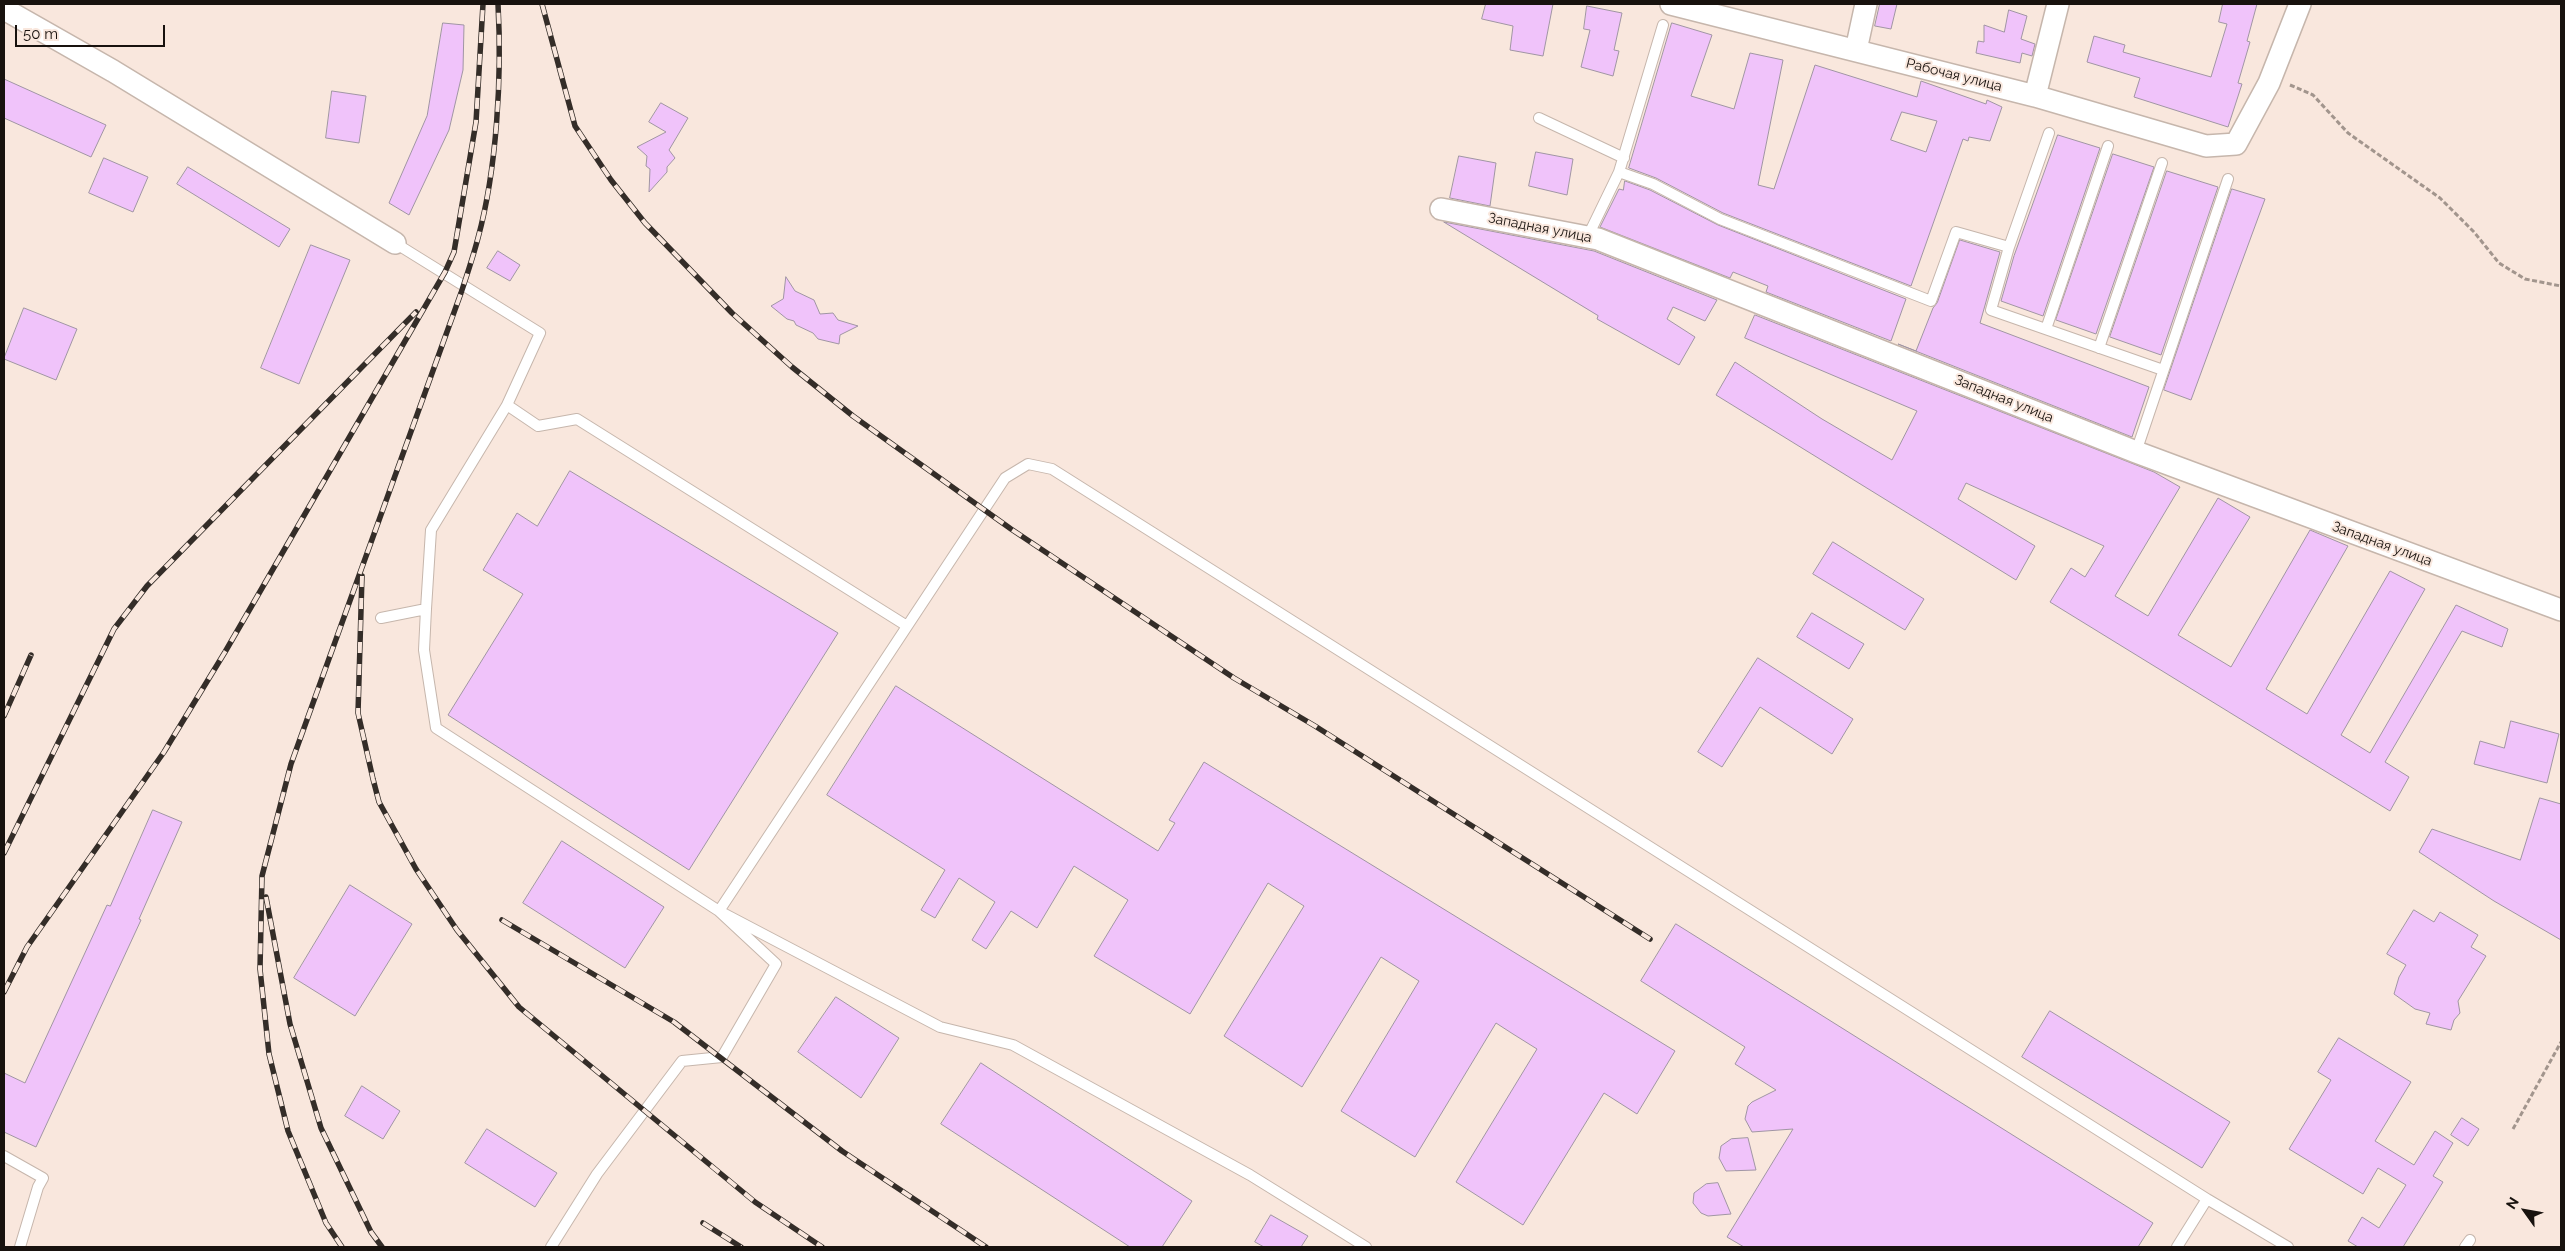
<!DOCTYPE html>
<html>
<head>
<meta charset="utf-8">
<style>
  body { margin:0 }
  #map { position:relative; width:2565px; height:1251px; overflow:hidden; background:#f9e7dd; font-family:Raleway,sans-serif }
  canvas { display:block }
  .frame { position:absolute; inset:0; border:5px solid #18120e; pointer-events:none }
  .north { position:absolute; left:2500px; top:1186px; width:50px; height:50px; -webkit-text-stroke:4px #f9e7dd; paint-order:stroke; rotate:302deg; font-size:14px; font-weight:700; line-height:20px; text-align:center; color:#18120e }
  .north::after { content:''; display:block; margin:auto; width:18px; height:22px; background:#18120e; clip-path:polygon(50% 0,100% 100%,50% 72%,0 100%) }
  .scale { position:absolute; left:15px; top:25px; width:150px; height:22px; box-sizing:border-box; border:2px solid #18120e; border-top:0; padding-left:6px; font-size:15px; line-height:18px; white-space:nowrap; color:#18120e; -webkit-text-stroke:4px #f9e7dd; paint-order:stroke }
</style>
</head>
<body>
<div id="map">
<canvas width="2565" height="1251"></canvas>
<div class="frame"></div>
<div class="north">N</div>
<div class="scale">50 m</div>
</div>
<script>
const g = document.querySelector('canvas').getContext('2d');
g.lineJoin = 'round';
function paint(path, color) { g.fillStyle = color; g.fill(path, 'evenodd'); }
function stroke(path, color, width, dash) { g.strokeStyle = color; g.lineWidth = width; g.lineCap = dash ? 'butt' : 'round'; g.setLineDash(dash || []); g.stroke(path); }
function drawText(font, color, halo, rows, align = 'center') {
  g.font = font + ' Raleway,sans-serif'; g.lineWidth = 4; g.setLineDash([]); g.textBaseline = 'middle'; g.strokeStyle = halo; g.fillStyle = color; for (const [text, x, y, turn = 0] of rows) {
    g.save(); g.translate(x, y); g.rotate((+turn || 0) * Math.PI / 180); g.textAlign = isNaN(turn) ? turn : align; if (halo) g.strokeText(text, 0, 0); g.fillText(text, 0, 0); g.restore();
  }
}
const building = new Path2D(`
  M1486,4H1553L1543,56L1510,50L1513,26L1482,19Z
  M1880,4H1897L1891,29L1875,26Z
  M2223,4H2257L2247,41L2250,42L2238,83L2242,84L2228,127L2134,97L2140,78L2087,62L2094,36L2125,45L2123,52L2211,77L2227,24L2219,22Z
  M1587,6L1622,13L1614,50L1619,51L1613,76L1581,67L1590,30L1584,29Z
  M2009,10L2027,16L2021,39L2035,44L2032,56L2022,53L2020,63L1976,53L1978,41L1984,42V25L2004,32Z
  M443,23L464,25L463,70L449,130L409,215L389,203L427,116Z
  M1672,23L1712,35L1691,96L1734,109L1750,53L1783,60L1758,185L1774,189L1815,65L1917,97L1921,81L1986,104L1987,100L2002,107L1990,141L1969,137L1968,141L1963,139L1911,286L1723,213L1656,178L1629,168ZM1902,112L1937,121L1926,152L1891,140Z
  M4,79L106,125L91,157L4,118Z
  M332,91L366,96L359,143L326,138Z
  M661,103L688,118L669,150L675,158L667,167V172L649,192L650,169L646,166L647,156L637,147L666,132L649,122Z
  M2058,135L2100,148L2043,316L2001,301L2014,256Z
  M1536,152L1573,159L1567,195L1529,186Z
  M2113,154L2154,167L2096,334L2056,320Z
  M1459,156L1496,163L1490,206L1450,198Z
  M104,158L148,177L133,212L89,193Z
  M188,167L290,229L279,247L177,184Z
  M2167,171L2218,187L2161,355L2110,337Z
  M1625,181L1650,190L1718,225L1906,299L1891,341L1766,292L1768,286L1733,272L1730,278L1600,227L1619,189L1623,190Z
  M2232,189L2265,199L2191,400L2164,390Z
  M1444,222L1594,251L1717,300L1705,321L1673,307L1667,319L1695,337L1679,365L1597,319L1598,316Z
  M1960,240L2000,252L1980,323L2149,387L2132,437L1898,344L1916,351L1933,308L1937,303Z
  M311,245L350,260L299,384L261,368Z
  M498,251L520,265L510,281L487,268Z
  M786,277L795,291L814,300L820,314L833,313L838,320L858,326L840,335L839,344L818,339L813,333L796,325L794,321L787,319L771,306L783,299Z
  M24,308L77,329L56,380L4,359Z
  M1755,315L2154,472L2180,487L2115,596L2148,616L2218,498L2250,517L2178,635L2231,667L2310,530L2348,546L2266,689L2307,714L2390,571L2425,589L2341,735L2370,753L2456,605L2508,629L2502,647L2462,631L2385,762L2409,777L2390,811L2050,602L2071,568L2085,577L2104,546L1966,483L1958,499L2035,546L2016,580L1716,395L1735,362L1822,419L1892,460L1917,411L1745,338Z
  M570,471L838,633L689,870L448,715L523,594L483,570L517,513L537,526Z
  M1833,542L1924,599L1905,630L1813,574Z
  M1812,613L1864,644L1849,669L1797,637Z
  M1758,658L1853,719L1832,754L1760,707L1722,767L1698,752Z
  M896,686L1158,851L1175,823L1169,820L1204,762L1675,1051L1637,1114L1604,1093L1523,1225L1456,1182L1537,1049L1513,1034L1496,1023L1415,1157L1341,1111L1419,981L1381,957L1302,1087L1224,1036L1304,906L1268,883L1190,1014L1094,956L1128,900L1074,866L1037,928L1011,911L986,949L972,940L995,902L959,878L935,918L921,910L945,870L827,795Z
  M2511,721L2559,734L2547,783L2474,764L2480,741L2504,748Z
  M2540,798L2561,804V940L2494,901L2419,852L2432,829L2520,860Z
  M153,810L182,822L139,919L141,920L36,1147L4,1132V1073L25,1083L107,905L110,906Z
  M562,841L664,907L625,968L523,903Z
  M350,885L412,924L355,1016L294,978Z
  M2414,910L2434,922L2440,912L2478,935L2471,947L2486,956L2458,1001L2460,1013L2454,1020L2451,1030L2426,1024L2430,1013L2415,1009L2394,994L2399,977L2406,965L2387,954Z
  M1676,924L2153,1223L2138,1247H1744L1727,1237L1793,1129L1752,1132L1745,1119L1748,1106L1752,1102L1776,1090L1735,1064L1745,1047L1641,981Z
  M836,997L899,1038L861,1098L798,1052Z
  M2050,1011L2230,1122L2202,1168L2022,1057Z
  M2339,1038L2411,1082L2375,1141L2414,1165L2435,1131L2453,1143L2433,1176L2443,1182L2403,1247H2358L2348,1241L2362,1217L2379,1228L2406,1185L2378,1168L2363,1194L2289,1149L2331,1080L2318,1072Z
  M981,1063L1192,1201L1162,1247H1130L941,1124Z
  M362,1086L400,1111L383,1139L345,1116Z
  M2462,1118L2479,1129L2468,1146L2451,1135Z
  M487,1129L557,1173L535,1207L465,1163Z
  M1748,1138L1756,1170L1726,1171L1719,1158L1721,1146L1731,1139Z
  M1718,1183L1731,1214L1708,1216L1701,1213L1693,1203L1694,1193L1706,1184Z
  M1271,1215L1308,1236L1301,1247H1264L1255,1242Z`);
const path = new Path2D(`
  M2290,85L2313,95L2348,133L2440,198L2474,232L2499,263L2525,279L2561,286
  M2513,1129L2561,1042`);
const service = new Path2D(`
  M1539,118L1624,158
  M1619,172L1663,25
  M1588,236L1619,172L1653,184L1720,219L1931,301L1956,232L2009,247L1991,310L2163,370
  M395,243L540,333L507,405L538,426L577,419L907,626
  M2009,247L2049,133
  M2046,329L2108,146
  M2099,348L2162,163
  M2136,452L2228,179
  M426,609L424,650L436,728L719,911L940,1027L1013,1045L1250,1175L1366,1247
  M381,618L426,609L431,530L507,405
  M4,1156L43,1178L38,1187L20,1247
  M2207,1199L2288,1247
  M551,1247L597,1174L682,1061L722,1057L776,964L719,911L1005,478L1028,464L1052,469L2207,1199L2177,1247
  M2465,1247L2470,1240`);
const minor = new Path2D(`
  M1671,4L2035,96L2206,146L2236,144L2269,83L2300,4
  M4,9L113,71L395,243
  M1856,50L1866,4
  M2035,96L2058,4
  M1441,209L1598,239L2136,452L2561,610`);
const rail = new Path2D(`
  M542,4L575,126L611,180L645,223L732,313L792,367L853,416L1011,529L1234,678L1315,726L1650,939
  M362,576L358,713L373,779L379,802L416,869L457,930L519,1007L755,1202L822,1247
  M4,716L31,655
  M4,853L114,629L147,586L416,312
  M266,897L290,1024L321,1128L371,1232L382,1247
  M502,920L674,1022L842,1151L986,1247
  M4,992L27,947L164,752L225,652L445,272L454,252L476,122L483,4
  M703,1223L741,1247
  M342,1247L326,1223L288,1131L269,1054L260,969L262,876L291,764L461,293C467,275 473,257 478,238C497,168 502,76 498,4`);
const streetNames = [
  ["Рабочая улица",1954,75,14],
  ["Западная улица",1540,228,11],
  ["Западная улица",2004,399,22],
  ["Западная улица",2382,544,20]
];
paint(building, '#f0c3fa');
stroke(building, '#a095a3', 1);
stroke(service, '#c6b6ac', 12);
stroke(minor, '#c6b6ac', 24);
stroke(path, '#a2958d', 3, [5, 2.5]);
stroke(service, '#fff', 10);
stroke(minor, '#fff', 21);
stroke(rail, '#342d28', 5.5);
stroke(rail, '#f9e7dd', 4, [11]);
drawText('14px', '#18120e', '#f9e7dd', streetNames);
</script>
</body>
</html>
